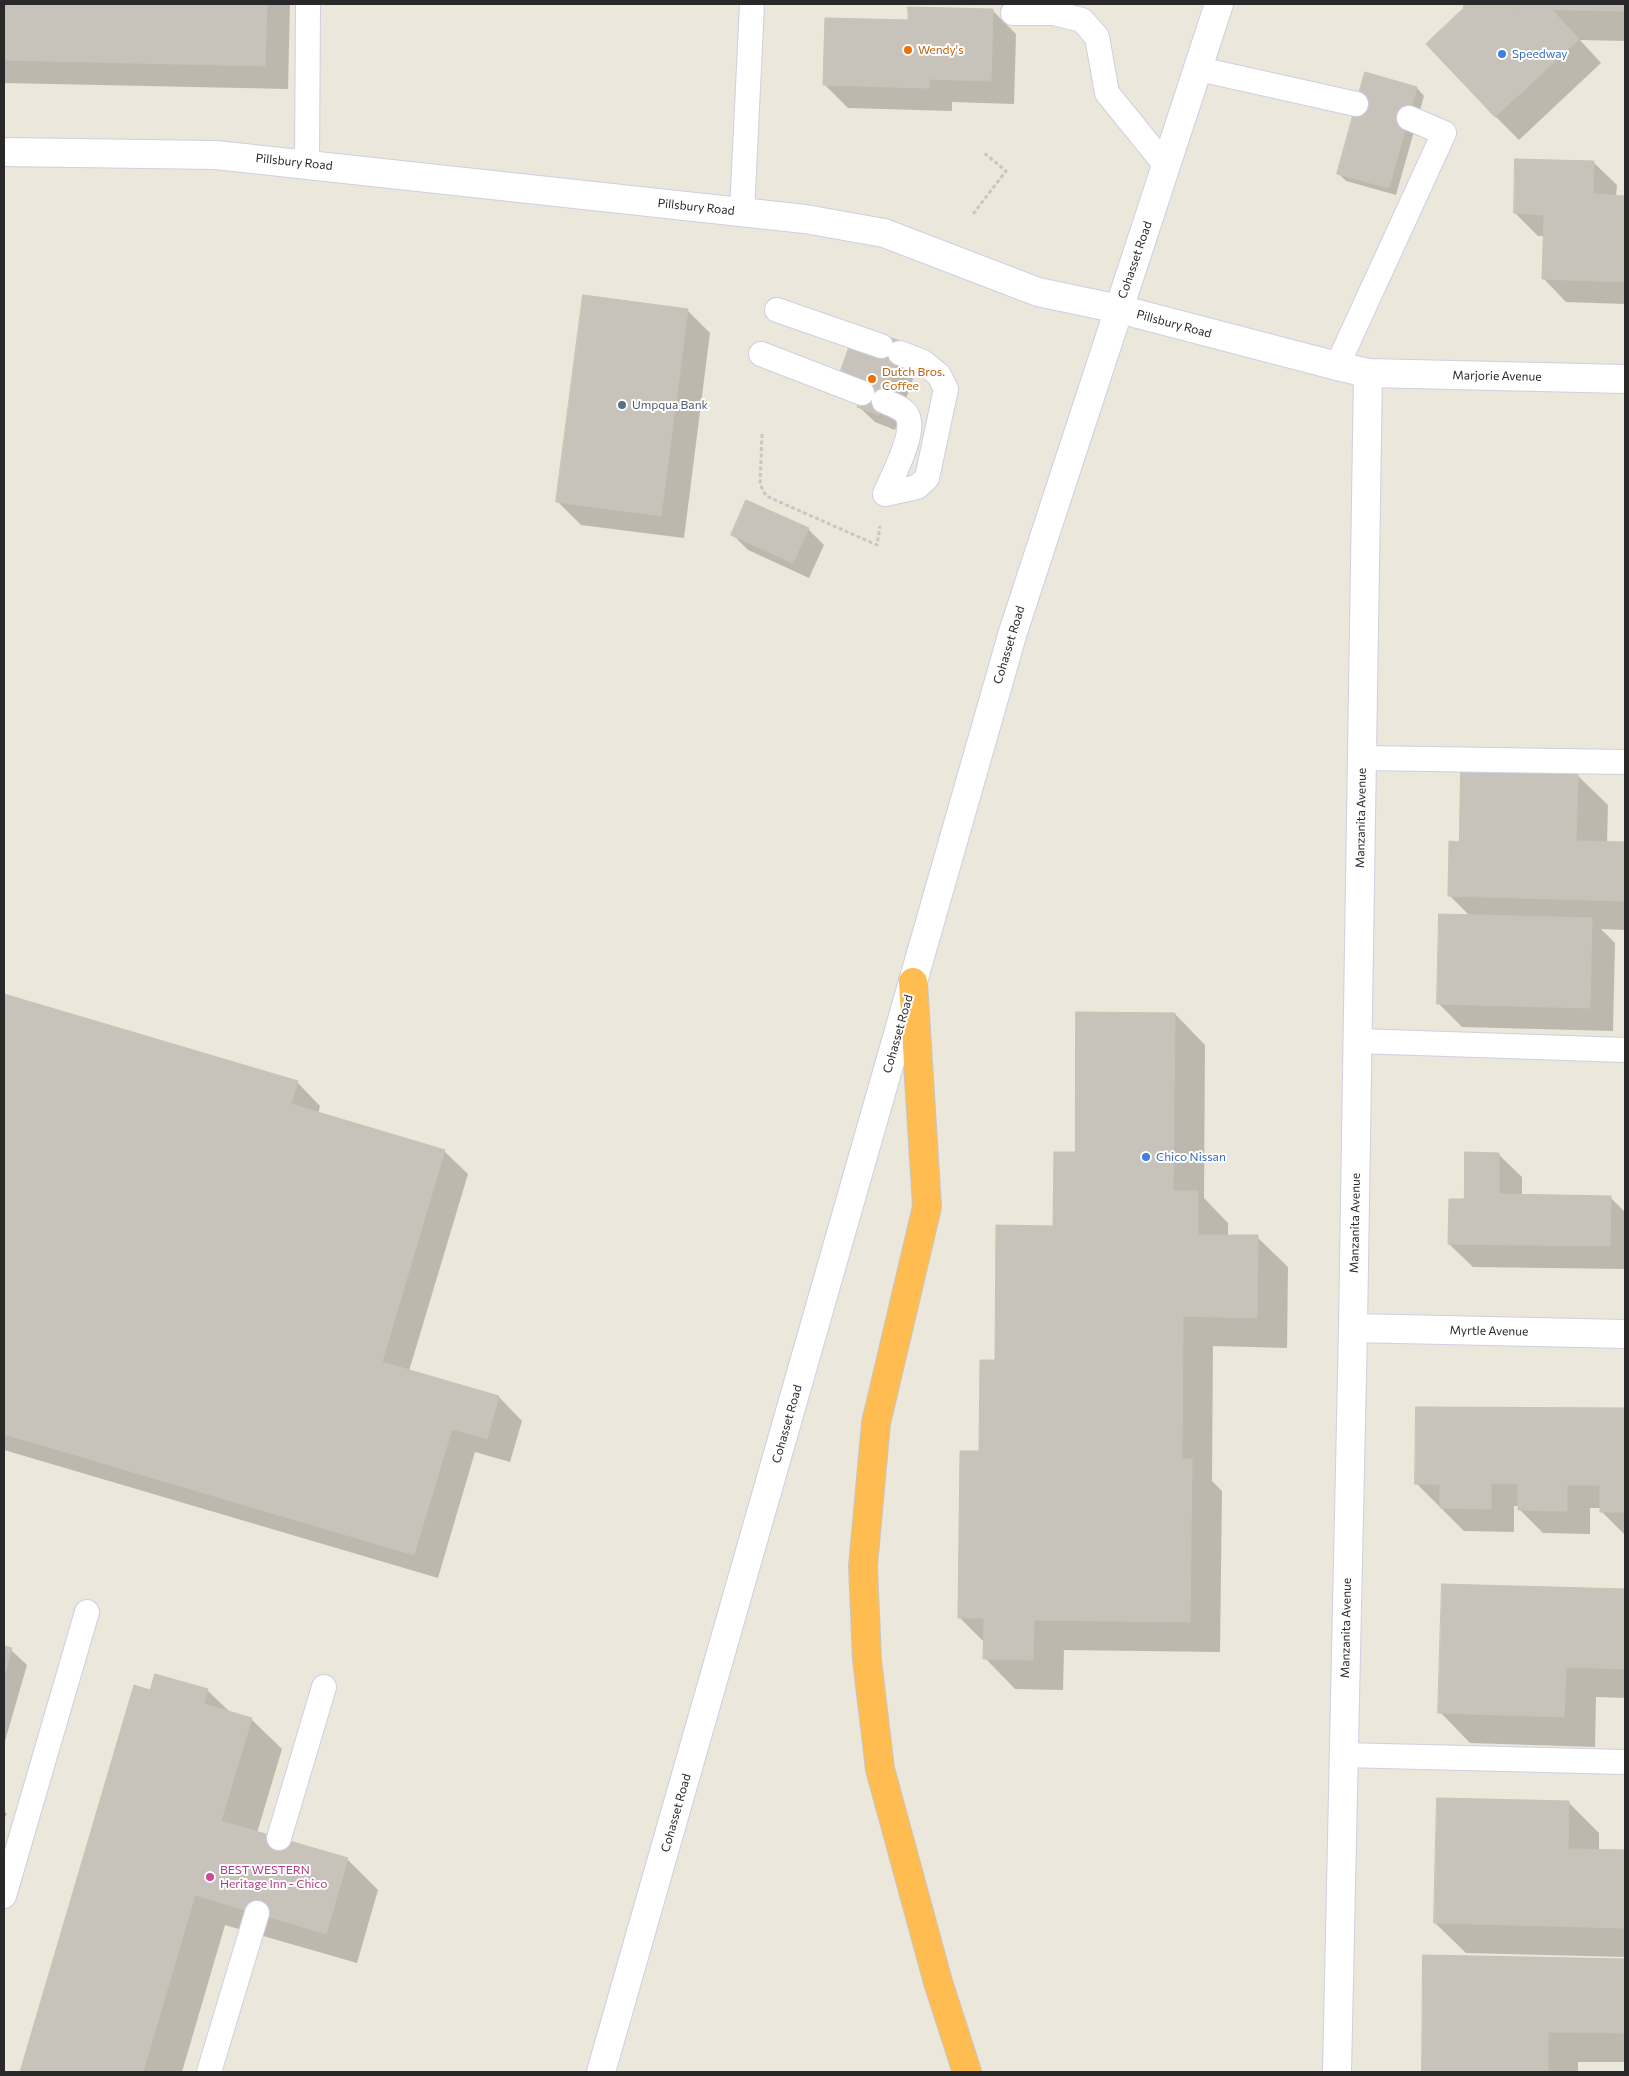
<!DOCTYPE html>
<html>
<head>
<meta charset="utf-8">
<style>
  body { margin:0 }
  #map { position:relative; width:1629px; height:2076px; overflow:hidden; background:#ebe7da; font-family:Commissioner,sans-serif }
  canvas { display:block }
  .frame { position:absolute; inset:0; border:5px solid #292929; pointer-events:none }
</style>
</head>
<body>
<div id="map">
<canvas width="1629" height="2076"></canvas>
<div class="frame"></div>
</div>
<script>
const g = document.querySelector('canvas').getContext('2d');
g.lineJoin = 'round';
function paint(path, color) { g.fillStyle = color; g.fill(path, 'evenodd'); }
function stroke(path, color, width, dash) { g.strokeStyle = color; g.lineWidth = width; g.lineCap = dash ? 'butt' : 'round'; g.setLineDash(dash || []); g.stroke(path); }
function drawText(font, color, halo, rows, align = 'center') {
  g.font = font + ' Commissioner,sans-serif'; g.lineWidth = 4; g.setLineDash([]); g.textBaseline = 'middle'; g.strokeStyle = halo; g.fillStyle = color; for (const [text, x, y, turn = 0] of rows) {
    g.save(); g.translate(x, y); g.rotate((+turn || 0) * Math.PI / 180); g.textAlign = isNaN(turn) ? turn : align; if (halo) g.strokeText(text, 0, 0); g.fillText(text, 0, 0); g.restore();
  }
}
const shadow = new Path2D(`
  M4,4H290L288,89L4,83Z
  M1466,4H1625V41L1580,40L1601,63L1519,140L1495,116Z
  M992,10L1016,34L1014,104L952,102V111L848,108L825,85L909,21Z
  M1417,88L1424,96L1396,195L1346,181L1338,173Z
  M1593,162L1617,185L1616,197H1625V304L1566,302L1543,278L1544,236H1538L1515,213Z
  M687,310L710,333L684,538L581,525L557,501Z
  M886,338L920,359L895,430L875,422L859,407Z
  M808,529L824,545L809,578L748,550L732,534Z
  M1577,775L1608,805L1607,843L1625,844V930L1601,929L1615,943L1613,1031L1462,1027L1439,1004L1470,916L1449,895L1460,843Z
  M4,996L297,1082L320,1106L318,1114L444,1151L468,1174L409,1371L499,1397L522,1421L510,1462L475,1452L438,1578L4,1450Z
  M1175,1014L1205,1045L1204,1198L1228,1223V1236L1257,1237L1288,1267L1287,1348L1213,1346L1212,1481L1222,1491L1220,1652L1064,1650L1063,1690L1015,1689L985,1658V1643L959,1617L980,1452L996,1361L1054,1227L1076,1154Z
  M1498,1154L1522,1177V1196L1610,1197L1625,1212V1269L1473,1267L1449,1244L1465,1200Z
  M1417,1409L1625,1410V1535L1601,1511V1508H1590V1534L1543,1533L1520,1510V1506H1514V1532L1464,1531L1417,1484Z
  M1443,1585L1625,1590V1698L1596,1697L1595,1747L1470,1743L1440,1712Z
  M4,1647L11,1650L27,1665L5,1741L4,1740Z
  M135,1687L151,1691L207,1690L231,1713L251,1719L282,1749L257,1833L348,1860L378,1890L357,1963L225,1925L182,2072H21Z
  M1568,1802L1599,1833V1851H1625V1957L1466,1953L1435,1923Z
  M4,1811L7,1814L4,1819Z
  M1425,1957L1625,1960V2062H1578V2072H1423Z`);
const building = new Path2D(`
  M4,4H267L265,66L4,60Z
  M1464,4H1625V11L1464,8Z
  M908,7L993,9L991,81L929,79V88L823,85L825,18L908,20Z
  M1464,8L1552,10L1579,39L1495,117L1426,44Z
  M1365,72L1417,87L1389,188L1337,174Z
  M1515,159L1594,161L1593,194L1625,196V282L1542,279L1544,215L1514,213Z
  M583,295L688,309L661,516L556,502Z
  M885,336L904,342L879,415L857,407L862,393L839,375L849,347L878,357Z
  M746,500L809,528L793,563L731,535Z
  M1461,771L1578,773L1576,841L1625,842V901L1448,896L1449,841L1459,842Z
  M1439,914L1592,918L1590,1008L1437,1004Z
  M4,994L298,1081L291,1104L445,1150L382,1362L499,1396L487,1439L452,1429L414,1555L4,1434Z
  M1076,1012L1175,1013L1173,1191H1198V1235H1258L1257,1318L1183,1316L1182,1459H1192L1190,1622L1034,1620L1033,1660L983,1659L984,1618H958L960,1451H979L980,1360H995L996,1225L1053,1226L1054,1152H1075Z
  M1465,1152L1499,1153V1194L1611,1196L1610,1246L1448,1244L1449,1199H1464Z
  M1416,1407L1625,1408V1512H1600V1485H1567V1511L1518,1510V1484L1491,1483V1509L1440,1508V1484H1415Z
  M1442,1584L1625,1589V1669L1566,1667L1564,1717L1438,1713Z
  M4,1646L12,1648L4,1677Z
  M155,1674L208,1689L204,1704L252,1718L221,1821L348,1858L326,1934L195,1895L143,2072H20L134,1685L150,1690Z
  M1437,1798L1569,1801L1568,1849L1625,1850V1928L1434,1923Z
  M1423,1955L1625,1959V2033L1548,2032V2072H1422Z`);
const path = new Path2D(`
  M973,214L1006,171L983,152
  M762,434L760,484L766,496L877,545L880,526`);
const service = new Path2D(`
  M1013,13H1054L1082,20L1097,37L1107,93L1167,167
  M1199,69L1356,104
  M307,163L308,4
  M742,212L752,4
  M777,310L881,346
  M761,354L862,393
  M1337,366L1444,133L1409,118
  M884,401C891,404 903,408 907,415C917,432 892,477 885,494
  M885,494L917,487L927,478L946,389L939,375L923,362L900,353
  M1362,758L1625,762
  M1358,1041L1625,1050
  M1343,1755L1625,1762
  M279,1838L324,1687
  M4,1896L87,1612
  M209,2072L257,1913`);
const minor = new Path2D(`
  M4,152L216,155L805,219L884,233L1038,292L1119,309L1337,366L1368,373L1625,379
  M1353,1328L1625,1334
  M1337,2072L1353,1328L1368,373`);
const secondary = new Path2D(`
  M601,2072L1013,632L1219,4`);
const motorway = new Path2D(`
  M913,982L927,1207L876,1423L863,1566L867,1660L880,1769L938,1982L967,2072`);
const markers = [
  [908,50,5,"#e8710a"],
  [1502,54,5,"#3f7fe0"],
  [872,379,5,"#e8710a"],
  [622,405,5,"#5c6f8a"],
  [1146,1157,5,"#3f7fe0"],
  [210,1877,5,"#d1479c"]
];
const foodNames = [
  ["Wendy's",918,50],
  ["Dutch Bros.",882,372],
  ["Coffee",882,386]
];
const shopNames = [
  ["Speedway",1512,54],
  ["Chico Nissan",1156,1157]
];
const streetNames = [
  ["Pillsbury Road",294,162,6],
  ["Pillsbury Road",696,207,6],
  ["Cohasset Road",1135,260,-71],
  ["Pillsbury Road",1174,324,15],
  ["Marjorie Avenue",1497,376,1],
  ["Cohasset Road",1009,645,-73],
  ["Manzanita Avenue",1361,818,-89],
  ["Cohasset Road",898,1034,-74],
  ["Manzanita Avenue",1355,1223,-89],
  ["Myrtle Avenue",1489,1331,1],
  ["Cohasset Road",787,1424,-74],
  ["Manzanita Avenue",1346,1628,-89],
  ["Cohasset Road",676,1813,-74]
];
const serviceNames = [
  ["Umpqua Bank",632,405]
];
const hotelNames = [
  ["BEST WESTERN",220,1870],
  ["Heritage Inn - Chico",220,1884]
];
paint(shadow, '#0003');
paint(building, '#c7c3ba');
stroke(building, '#c6c3b4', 1);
stroke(service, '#cfcfe2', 26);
stroke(minor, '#cfcfe2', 30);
stroke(secondary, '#cfcfe2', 30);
stroke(motorway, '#c7c7c7', 30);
stroke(path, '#c7c7c7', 3, [4, 2.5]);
stroke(service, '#fff', 24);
stroke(minor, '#fff', 28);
stroke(secondary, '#fff', 28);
stroke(motorway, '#ffbc51', 28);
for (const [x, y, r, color] of markers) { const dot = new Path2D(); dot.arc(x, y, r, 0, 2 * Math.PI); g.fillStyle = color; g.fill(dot); stroke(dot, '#fff', 2); }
drawText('12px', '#c56008', '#fff', foodNames, 'left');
drawText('12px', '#366cbe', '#fff', shopNames, 'left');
drawText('12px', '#292929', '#fff', streetNames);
drawText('12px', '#4e5e75', '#fff', serviceNames, 'left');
drawText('12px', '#b23c85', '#fff', hotelNames, 'left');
</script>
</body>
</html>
